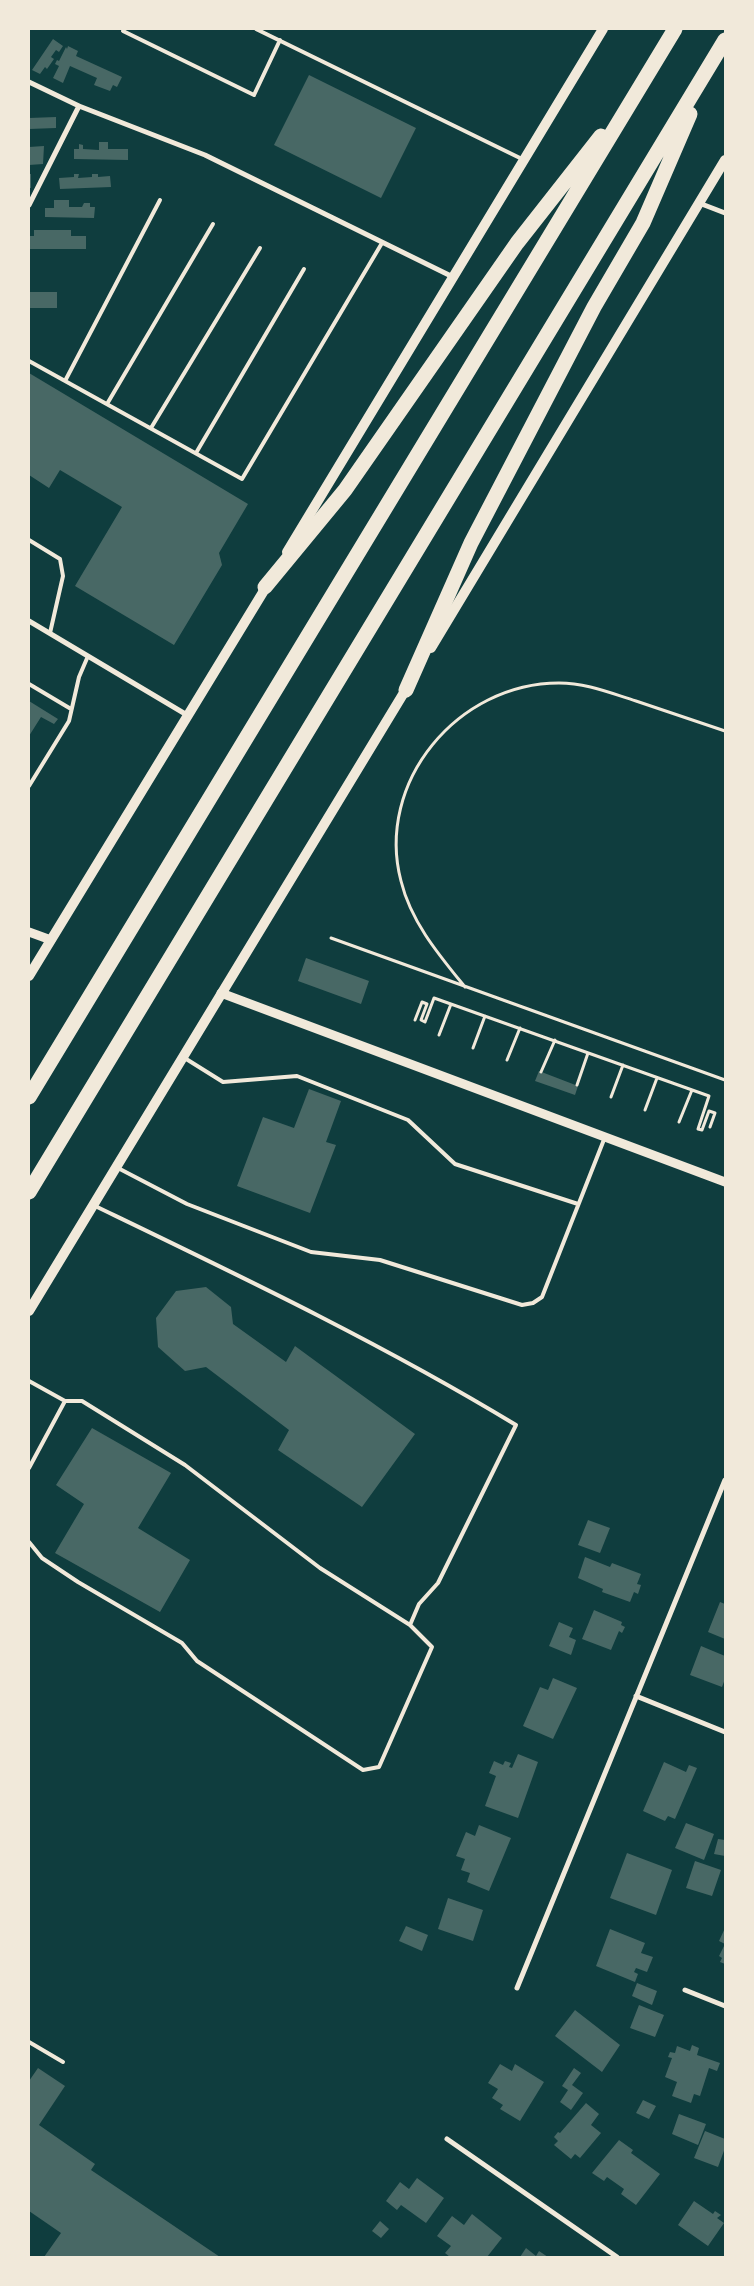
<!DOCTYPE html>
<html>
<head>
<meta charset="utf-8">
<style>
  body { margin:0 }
  #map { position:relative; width:754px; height:2286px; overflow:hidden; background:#0f3d3e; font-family:"Fira Sans Condensed",sans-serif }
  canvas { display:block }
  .frame { position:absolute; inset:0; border:30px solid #f1e9da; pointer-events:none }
</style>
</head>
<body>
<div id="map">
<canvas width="754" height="2286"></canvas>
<div class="frame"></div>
</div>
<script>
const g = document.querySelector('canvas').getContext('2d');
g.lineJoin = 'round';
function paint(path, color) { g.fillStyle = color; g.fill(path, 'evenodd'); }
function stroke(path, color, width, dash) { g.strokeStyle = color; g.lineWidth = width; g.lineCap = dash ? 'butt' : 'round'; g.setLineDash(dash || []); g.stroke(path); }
const building = new Path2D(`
  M53,39L63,46L59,52L56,50L51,57L54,59L47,69L45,67L40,74L32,70Z
  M68,46L78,51L76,56L122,77L117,87L113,85L110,91L94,85L97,78L70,66L63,83L53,78L59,66L55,64L57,60L59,61L66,47L67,49Z
  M309,75L416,128L381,198L274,145Z
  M56,117V128L29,129V118Z
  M99,142H108V149H128V160L74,159V149H79V144L83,145V149L99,150Z
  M44,146L43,164L29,165V147Z
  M29,174H31V188H29Z
  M74,174H79L78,178L92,177V174H98V177L110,176L111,187L60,189L59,178L74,177Z
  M54,200H69V207H82L84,203H90V207H95L94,218L45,217V208H54Z
  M34,230H71V236H86V249H29V236H34Z
  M29,292H57V308H29Z
  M29,373L248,504L219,553L222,565L174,645L75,586L122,507L60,470L49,488L29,475Z
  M29,701L58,719L54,724L41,717L29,736Z
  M306,958L369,981L361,1004L298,981Z
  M539,1071L578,1086L575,1095L535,1081Z
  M309,1089L341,1101L326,1142L336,1145L310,1213L237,1186L263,1117L294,1128Z
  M206,1287L231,1307L233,1324L286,1362L295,1346L415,1434L362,1507L278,1450L289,1430L206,1367L185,1371L158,1347L156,1318L176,1291Z
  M92,1428L171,1473L138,1528L190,1560L160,1612L55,1553L84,1504L56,1485Z
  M588,1520L610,1528L600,1553L578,1545Z
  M585,1557L610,1567L612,1563L641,1574L637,1584L641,1585L638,1594L634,1592L630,1602L602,1592L603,1589L578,1578Z
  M720,1602L725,1604V1639L708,1632Z
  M594,1610L622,1622L621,1625L625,1627L622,1633L619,1631L611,1650L582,1639Z
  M559,1622L573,1628L569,1637L576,1640L571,1655L549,1646Z
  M701,1646L725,1656V1679L722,1687L690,1675Z
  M553,1678L577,1688L553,1739L523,1726L540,1687L548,1690Z
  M518,1754L538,1762L518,1818L485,1806L496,1776L489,1773L494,1761L503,1765L505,1761L511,1763L509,1767L512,1768Z
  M664,1762L686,1772L689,1765L697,1768L675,1819L668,1816L665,1821L643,1811Z
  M686,1823L714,1834L704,1860L675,1848Z
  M479,1825L511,1838L489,1891L467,1882L470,1873L461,1870L465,1859L456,1856L466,1832L475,1836Z
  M718,1839L725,1840V1856L714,1854Z
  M627,1853L672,1870L656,1915L610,1898Z
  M695,1861L721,1870L712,1896L686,1888Z
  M448,1898L483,1910L473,1941L438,1929Z
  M406,1926L428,1935L422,1951L399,1941Z
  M725,1928V1964L720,1962L722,1958L719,1956L725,1944L719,1941Z
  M610,1929L645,1943L641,1953L653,1957L647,1972L636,1968L634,1972L638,1974L635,1982L596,1966Z
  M637,1983L657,1991L652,2005L632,1996Z
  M639,2005L664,2015L655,2037L630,2028Z
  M575,2010L620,2045L602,2072L555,2036Z
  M692,2045L699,2048L697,2055L720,2063L717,2071L709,2068L700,2096L694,2094L691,2103L672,2096L677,2082L665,2077L672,2058L668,2057L670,2052L675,2053L677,2046L690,2051Z
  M500,2064L512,2071L515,2064L544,2082L520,2121L500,2109L503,2105L492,2098L498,2089L488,2083Z
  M38,2068L65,2086L39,2125L95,2164L91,2170L220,2257H44L61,2233L29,2211V2081Z
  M574,2068L581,2073L572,2085L583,2093L571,2110L560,2102L568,2090L562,2086Z
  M643,2100L656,2106L649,2119L636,2113Z
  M586,2103L599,2114L591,2125L601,2133L580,2158L575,2154L571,2159L554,2145L558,2141L554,2137L558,2132L560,2133Z
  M679,2114L706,2124L698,2145L672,2134Z
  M705,2131L725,2139V2148L718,2167L694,2158Z
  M619,2140L633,2150L631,2153L660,2174L636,2205L621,2194L624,2189L607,2177L604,2181L592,2173Z
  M417,2178L444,2198L426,2223L401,2205L397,2210L386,2201L400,2182L409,2189Z
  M694,2201L713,2214L715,2211L721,2215L717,2218L724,2223L708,2246L678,2225Z
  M472,2214L502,2238L487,2257H450L445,2253L451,2246L437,2236L452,2216L464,2225Z
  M380,2221L389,2229L381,2238L372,2231Z
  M526,2248L536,2256L539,2251L548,2257H520Z`);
const path = new Path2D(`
  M331,938L725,1080
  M465,987C439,955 411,922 401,881C375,782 458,683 559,683C586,683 610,693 636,701C665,711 695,721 725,731
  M415,1020L422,1002L427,1004L421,1020L425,1022L434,998L709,1096L698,1129L702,1130L709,1111L715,1113L710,1127
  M439,1035L451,1004
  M473,1048L485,1016
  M507,1060L520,1028
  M541,1072L555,1040
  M577,1085L588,1053
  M611,1097L623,1065
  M645,1110L657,1078
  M679,1122L692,1090`);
const service = new Path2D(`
  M124,29L123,31L254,95L280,40
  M256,29L522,159
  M29,361L242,479L382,243
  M65,381L160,200
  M107,404L213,224
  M151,428L260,248
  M196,453L304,269
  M29,540L60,559L63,576L50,633
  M29,684L71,709
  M29,786L69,721L79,677L88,656
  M183,1057L223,1082L297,1076L408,1120L455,1164L578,1204
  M116,1167L187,1204L311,1252L380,1260L522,1305L533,1303L542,1297L605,1137
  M29,1381L65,1401L29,1468
  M65,1401H82L185,1465L320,1568L410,1625
  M29,1542L42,1558L78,1582L182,1643L197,1661L363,1770L379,1767L432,1647L410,1625L419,1604L438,1583L516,1425C381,1343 236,1274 93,1205
  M29,2042L63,2062`);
const minor = new Path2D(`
  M29,82L79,106L205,155L453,277
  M699,203L725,213
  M29,205L79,106
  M29,621L187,715
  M636,1696L725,1732
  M517,1988L725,1480
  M685,1990L725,2006
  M447,2139L617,2257`);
const tertiary = new Path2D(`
  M29,932L51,940
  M221,993L725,1182`);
const secondary = new Path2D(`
  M287,552L603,29
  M431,648L725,160
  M29,976L268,584
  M29,1311L408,686`);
const motorway = new Path2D(`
  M265,587L345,490L517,243L601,136
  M406,690L471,543L594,307L643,223L690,114
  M29,1097L675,29
  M29,1192L725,40`);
paint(building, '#486865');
stroke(path, '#f1e9da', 3);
stroke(service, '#f1e9da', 4);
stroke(minor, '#f1e9da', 5);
stroke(tertiary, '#f1e9da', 9);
stroke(secondary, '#f1e9da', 10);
stroke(motorway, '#f1e9da', 15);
</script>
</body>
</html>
